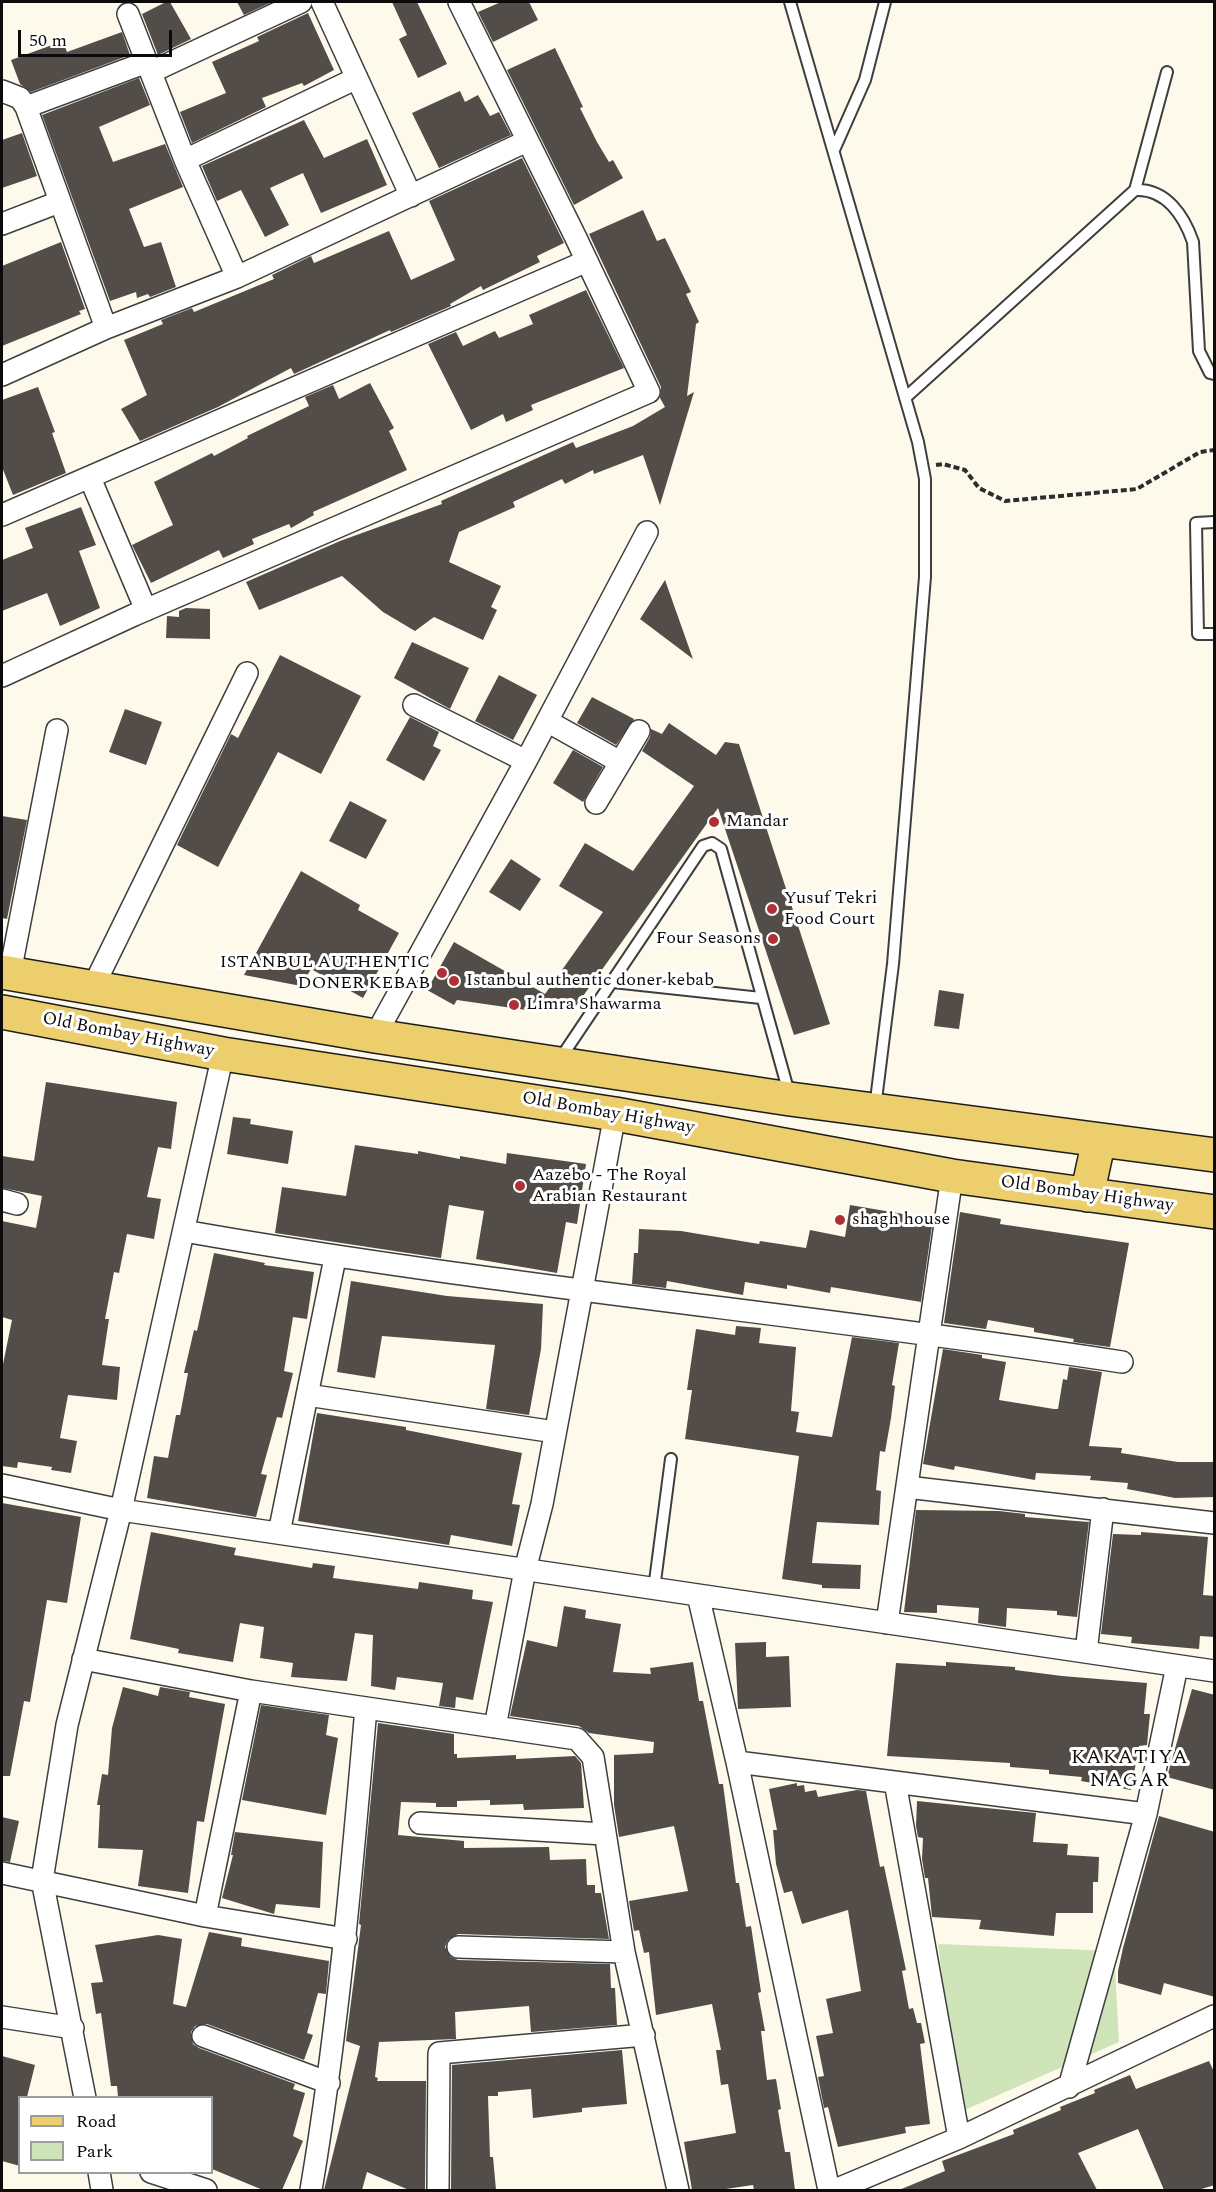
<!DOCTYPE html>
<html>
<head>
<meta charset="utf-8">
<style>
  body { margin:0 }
  #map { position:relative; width:1216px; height:2192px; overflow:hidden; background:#fdfaeb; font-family:Spectral,serif }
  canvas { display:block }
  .frame { position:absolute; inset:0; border:3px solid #0b0b0b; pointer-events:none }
  .legend { position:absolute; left:18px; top:2096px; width:195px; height:78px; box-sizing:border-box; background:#fff; border:2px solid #9d9d9d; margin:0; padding:8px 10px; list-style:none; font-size:18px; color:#0b0b0b }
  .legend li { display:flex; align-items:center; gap:12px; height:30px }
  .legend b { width:30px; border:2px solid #9d9d9d }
  .scale { position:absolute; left:18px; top:30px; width:154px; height:27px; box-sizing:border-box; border:3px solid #0b0b0b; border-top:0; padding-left:8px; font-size:18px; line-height:21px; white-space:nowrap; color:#0b0b0b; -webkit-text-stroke:4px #fff; paint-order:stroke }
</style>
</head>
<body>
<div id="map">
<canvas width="1216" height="2192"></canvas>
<div class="frame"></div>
<ul class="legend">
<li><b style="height:8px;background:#ecce6c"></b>Road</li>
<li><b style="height:16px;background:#cfe4b9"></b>Park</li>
</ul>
<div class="scale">50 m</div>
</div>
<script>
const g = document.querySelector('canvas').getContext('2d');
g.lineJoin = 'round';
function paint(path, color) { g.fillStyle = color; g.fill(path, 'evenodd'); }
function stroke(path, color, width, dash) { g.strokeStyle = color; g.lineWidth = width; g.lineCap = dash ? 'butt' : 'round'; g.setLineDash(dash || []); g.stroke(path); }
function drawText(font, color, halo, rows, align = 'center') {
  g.font = font + ' Spectral,serif'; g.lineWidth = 6; g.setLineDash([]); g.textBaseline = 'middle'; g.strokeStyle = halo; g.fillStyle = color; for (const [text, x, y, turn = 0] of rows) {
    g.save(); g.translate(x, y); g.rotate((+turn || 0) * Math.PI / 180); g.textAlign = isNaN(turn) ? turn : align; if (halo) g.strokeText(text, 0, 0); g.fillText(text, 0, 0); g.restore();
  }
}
const green = new Path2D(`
  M938,1944L1114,1951L1119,2042L960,2112Z`);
const building = new Path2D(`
  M166,2H170L191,39L158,55L142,14Z
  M237,2H272L244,15Z
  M392,2H417L447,64L418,78L399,39L407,35Z
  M501,2H529L538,20L493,42L478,12Z
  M308,13L334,70L304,86L302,83L262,98L266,107L192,143L180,112L226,93L212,62L259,41L257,37Z
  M122,32L130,55L31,92L20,84L11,60L63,41L67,52Z
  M555,48L583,107L580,108L597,142L609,162L613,160L623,178L574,205L507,70Z
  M139,78L150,105L99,127L113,162L165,144L183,187L129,209L144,247L161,242L176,287L150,297L148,294L137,298L136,292L110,301L42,115Z
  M460,91L465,102L478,95L490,116L499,112L511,135L439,168L412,113Z
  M304,120L324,158L367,139L387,185L321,213L303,173L270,188L289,225L265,237L241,190L217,201L202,166Z
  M22,133L37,176L2,188V140Z
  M522,158L564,243L537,256L540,262L483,290L481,286L450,304L451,306L391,332L390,330L294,374L291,368L218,407L140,441L121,409L147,395L124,340L163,324L161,320L192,308L194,312L274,279L272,275L311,256L314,263L389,231L411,280L455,260L429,201Z
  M643,210L657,241L665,238L691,292L686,294L699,322L696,324L687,396L694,392L660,505L643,455L594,474L593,470L565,484L562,479L513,502L515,507L459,532L449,562L501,586L491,607L497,610L483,640L434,617L415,631L383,612L342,576L259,610L246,582L340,541L442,504L441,501L573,442L576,448L633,426L665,407L660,398L661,387L589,234Z
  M61,242L85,309L79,311L81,314L2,346V266Z
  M586,290L624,368L531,405L533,410L506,422L503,414L471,430L428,344L456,332L463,346L495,331L499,338L533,324L529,315Z
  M370,383L394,428L389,431L407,470L313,512L314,515L291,528L289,524L252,539L254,544L223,558L219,550L151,583L132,545L173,525L154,482L212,453L214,456L248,438L247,436L309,406L305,397L333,385L339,399Z
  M38,387L55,432L52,433L66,473L13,495L2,467V400Z
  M81,507L96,545L79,551L100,608L60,626L47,593L2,611V560L33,548L25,528Z
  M665,580L693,659L640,619Z
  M186,608L210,609V639L166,638L167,616L179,617V611Z
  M412,642L469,668L450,709L394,678Z
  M280,655L361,696L321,774L278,752L218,867L177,845L231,734L238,738Z
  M499,675L537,695L513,740L475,721Z
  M592,697L634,719L616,745L577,723Z
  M125,709L162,722L146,765L109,752Z
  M410,717L439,732L433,746L441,750L424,781L386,760Z
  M669,723L716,755L725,742L739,744L830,1024L794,1035L718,808L573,1010L575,1011H533L457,1000L454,1005L427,990L454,942L545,994L603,912L559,886L585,843L633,871L694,786L642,751L650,737L651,729L662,734Z
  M573,750L603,767L583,802L553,783Z
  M350,801L387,820L366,859L329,841Z
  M2,816L27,820L7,919L2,918Z
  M511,859L541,879L520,911L489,892Z
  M301,871L360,905L358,910L399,933L363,998L311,969L301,986L244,975Z
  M939,990L964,994L959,1029L934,1026Z
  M46,1082L177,1102L171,1149L158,1147L147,1197L161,1199L154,1239L127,1234L119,1273L114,1272L105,1319H109L102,1365L120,1367L117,1400L68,1395L60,1438L77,1441L71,1473L51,1470L52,1467L18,1462L17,1468L2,1466V1369L12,1320L2,1317V1221L36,1228L42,1196L2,1188V1156L34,1161Z
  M233,1117L251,1119L250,1124L293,1131L288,1164L227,1154Z
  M355,1145L418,1154V1151L460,1159V1156L506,1164L507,1153L586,1164L577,1224L566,1222L557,1273L476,1259L484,1211L449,1205L441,1258L275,1233L282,1187L346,1196Z
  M850,1205L933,1219L921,1302L831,1287L830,1293L787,1285V1289L745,1282L743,1295L667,1281L666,1288L632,1284L634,1253H638L639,1229L681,1231L759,1244L760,1241L806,1248L810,1230L845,1237Z
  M960,1212L1001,1219L1000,1224L1129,1243L1110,1347L1073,1342L1074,1339L1034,1332V1328L988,1320L986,1329L944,1323Z
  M214,1253L265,1263L264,1265L314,1272L307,1319L293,1317L284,1371L293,1373L282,1418L277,1417L261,1474L267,1475L256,1517L147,1498L154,1456L168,1458L176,1415H180L188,1373H184L194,1330L197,1331Z
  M351,1281L447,1296L543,1304L541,1349L529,1415L486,1409L495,1345L382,1336L375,1378L337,1372Z
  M736,1326L761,1328L759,1343L796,1347L791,1411L799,1412L796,1432L832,1437L852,1337L899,1343L892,1385L895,1386L891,1418L885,1452L880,1451L876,1490L881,1491L879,1525L817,1522L812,1563L861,1565L860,1589L822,1588V1585L782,1579L799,1456L685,1439L692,1390H687L696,1329L735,1335Z
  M943,1349L982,1355V1358L1006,1362L999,1400L1054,1409H1058L1063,1379L1067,1380L1069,1367L1102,1372L1089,1446L1122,1448L1121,1453L1178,1462H1215V1497L1175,1498L1127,1489L1128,1483L1090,1480L1091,1476L1036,1473L1035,1480L955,1466L954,1470L923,1464Z
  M317,1413L406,1427V1430L522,1453L512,1504L520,1505L512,1546L451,1535L449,1545L298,1521Z
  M2,1503L81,1517L67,1603L47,1600L30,1702L24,1701L10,1776H2Z
  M916,1510L999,1511L1025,1514V1517L1089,1522L1077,1617L1057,1615V1611L1007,1608L1006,1627L978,1623L979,1608L937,1605V1613L904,1612Z
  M151,1532L236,1548L234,1555L312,1568L313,1563L335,1566L333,1578L418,1589L419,1582L473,1590L472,1599L493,1602L473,1700L456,1697L455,1708L439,1706L443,1683L397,1677L395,1690L371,1686L373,1635L355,1633L347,1681L291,1677L293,1663L260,1658L264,1627L240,1623L233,1662L178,1653L179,1649L130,1639Z
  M1141,1532L1208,1537L1203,1595L1215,1596V1637L1200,1636L1199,1649L1131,1643L1132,1637L1101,1634L1113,1534L1141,1535Z
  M564,1606L586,1610L585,1618L621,1624L613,1672L651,1674L650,1668L693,1662L699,1701H703L719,1784H723L736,1883H739L746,1927L751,1926L761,1992L758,1993L765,2031H761L767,2080L776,2079L781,2109L778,2110L785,2152H790L795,2190H754L753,2185L719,2190H692L684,2142L736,2133L728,2084L721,2085L716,2050H721L712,2004L656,2015L649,1952L644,1953L639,1930L634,1931L629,1901L688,1891L674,1826L619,1837L614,1805V1755L653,1753L654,1742L589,1733L579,1726L510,1716L527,1640L557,1647Z
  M766,1642V1657L789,1656L791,1707L738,1709L735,1643Z
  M946,1662L1015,1667V1670L1062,1676L1147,1683L1144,1714H1150L1147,1745L1139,1746L1131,1790L1081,1781L1082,1777L1049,1774V1770L1010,1767V1763L887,1756L896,1663L946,1666Z
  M123,1687L158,1696L160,1687L190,1692L189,1697L225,1704L204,1822L197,1821L188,1893L138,1886L143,1850L98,1848L100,1805H97L102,1774L108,1775L112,1728Z
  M1192,1689L1215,1695V1790L1167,1777Z
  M261,1705L329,1715L326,1735L338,1738L326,1815L242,1800Z
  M378,1723L454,1734V1754H457V1758L516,1755V1759L575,1756L581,1763L584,1808L524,1810L523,1804L490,1805V1800L457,1801V1807H436V1803L401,1802L398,1835L464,1841V1848L549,1847L550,1860L586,1859L587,1885H595V1893H601L609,1939L458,1934L448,1940L445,1947L451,1957L458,1960L610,1964L611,1988H615L617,2025L531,2032L529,2006L455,2012L456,2039L379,2042L375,2077L378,2078L377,2081H426L425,2190H409L367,2172L362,2190H324L360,2046L346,2041L361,1925L359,1924Z
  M797,1783V1786L804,1785L805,1792L816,1790L818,1797L857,1790L866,1791L880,1867L884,1866L906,1970L902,1971L909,2009L913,2008L917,2023H921L925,2043L920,2044L930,2124L905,2127L906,2133L838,2147L828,2107L824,2108L818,2077L824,2076L816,2036L833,2033L826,1999L861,1991L848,1910L802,1924L792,1891L784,1893L776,1864L773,1830H777L769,1789Z
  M917,1801L1036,1813L1033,1842L1068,1844L1067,1855L1099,1857L1098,1882H1093V1913H1056L1054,1936L979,1929L981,1920L932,1917L928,1878H925L922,1859L923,1838L918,1837L916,1826Z
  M1159,1816L1215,1832V1997L1164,1983L1161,1995L1118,1983V1971L1123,1948Z
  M2,1817L19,1821L10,1862L2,1861Z
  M235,1832L323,1842L320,1908L276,1904L274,1914L222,1898L233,1855H231Z
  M209,1932L242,1938L241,1946L329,1961L326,1994L318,1993L307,2033L313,2035L304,2060L207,2024L195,2026L191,2032L193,2044L199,2048L295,2084L293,2089L305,2093L293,2136L303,2141L282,2190H263L212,2169V2097H118L117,2086H111L101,2013L96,2014L91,1983L103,1982L95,1945L158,1935L182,1939L173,2004L186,2007Z
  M622,2050L627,2104L582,2108V2112L533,2118L531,2089L498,2092V2096H488L490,2157H493L496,2190H451L452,2065Z
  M2,2056L35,2065L27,2097H20V2166L2,2161Z
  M1209,2061L1215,2074V2185L1198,2190H1164L1138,2129L1078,2153L1097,2190H899L945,2171L942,2161L1014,2134L1013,2130L1061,2110L1060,2107L1095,2093L1094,2090L1130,2075L1136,2089Z`);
const path = new Path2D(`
  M936,465L943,464L965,470L979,488L1005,501L1137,489L1200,452L1214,450`);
const service = new Path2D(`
  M790,2L918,442L925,479V577L893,964L875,1108
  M834,150L865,80L885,2
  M1135,190L1167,72
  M905,398L1135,190C1166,188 1184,216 1193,242L1199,351L1210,373L1214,374
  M1214,522L1196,523L1198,634H1214
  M613,982L761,998
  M560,1059L703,846L712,843L721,849L789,1093
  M654,1589L671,1459`);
const minor = new Path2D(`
  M322,2L411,196
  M128,14L185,160L237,277
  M151,72L301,2
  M2,91L20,98L26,107L106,328
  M26,107L147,62
  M185,160L357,78
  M2,224L59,202
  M2,375L106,328L237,277L527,141
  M90,478L146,610
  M2,515L587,261
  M2,676L134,615L649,392L575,236L459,2
  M414,705L526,761
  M547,721L620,762
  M596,803L639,731
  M10,973L57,730
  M93,987L247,673
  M375,1036L526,761L647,532
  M2,1200L17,1204
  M184,1231C495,1286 810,1314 1122,1362
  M307,1395L555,1432
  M2,1485L121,1510L1214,1671
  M907,1487L1214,1523
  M279,1533L335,1258
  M698,1595L737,1762L829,2190
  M887,1623L952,1176
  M1086,1652L1103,1509
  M83,1659L251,1691L577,1739L593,1757L624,1952L678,2190
  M495,1727L525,1570L542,1504L615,1114
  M737,1762L1146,1814
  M895,1782L959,2138
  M420,1823L604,1834
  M2,1873L205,1916L346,1939
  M205,1916L251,1691
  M458,1947L624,1952
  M2,2017L73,2028
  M203,2036L329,2083
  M1069,2087L1146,1814L1177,1666
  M85,2098L42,1880L67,1725L121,1510L223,1054
  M99,2172L102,2190
  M151,2172L206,2190
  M311,2190C338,2030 352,1870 366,1708
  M438,2190L439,2053L644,2035
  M835,2190L959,2138L1214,2016`);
const primary = new Path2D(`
  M2,972L375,1036L790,1099L1214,1155
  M2,1012L223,1054L615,1114L952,1176L1214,1212
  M1087,1195L1099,1140`);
const markers = [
  [714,822,6,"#ae3035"],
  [772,909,6,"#ae3035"],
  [773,939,6,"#ae3035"],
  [442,973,6,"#ae3035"],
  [454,981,6,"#ae3035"],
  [514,1005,6,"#ae3035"],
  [520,1186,6,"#ae3035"],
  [840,1220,6,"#ae3035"]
];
const poiNames = [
  ["Mandar",726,822],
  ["Yusuf Tekri",784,899],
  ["Food Court",784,920],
  ["Four Seasons",761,939,"right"],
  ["ISTANBUL AUTHENTIC",430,963,"right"],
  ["DONER KEBAB",430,984,"right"],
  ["Istanbul authentic doner kebab",466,981],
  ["Limra Shawarma",526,1005],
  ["Aazebo - The Royal",532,1176],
  ["Arabian Restaurant",532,1197],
  ["shagh house",852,1220]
];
const streetNames = [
  ["Old Bombay Highway",128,1036,11],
  ["Old Bombay Highway",608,1114,10],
  ["Old Bombay Highway",1087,1195,8]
];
const neighbourhoodNames = [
  ["KAKATIYA",1130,1759],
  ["NAGAR",1130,1782]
];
paint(green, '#cfe4b9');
paint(building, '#534d49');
stroke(service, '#3e3e3e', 14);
stroke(minor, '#3e3e3e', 24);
stroke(primary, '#1c1c1c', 36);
stroke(path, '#2d2d2d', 4, [6, 3]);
stroke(service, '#fff', 10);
stroke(minor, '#fff', 21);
stroke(primary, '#ecce6c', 33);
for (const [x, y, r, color] of markers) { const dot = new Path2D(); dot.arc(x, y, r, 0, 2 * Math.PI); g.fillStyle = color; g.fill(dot); stroke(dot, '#fff', 2); }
drawText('18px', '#0b0b0b', '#fff', poiNames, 'left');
drawText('18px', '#0b0b0b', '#fff', streetNames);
g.letterSpacing = '1.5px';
drawText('20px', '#0b0b0b', '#fff', neighbourhoodNames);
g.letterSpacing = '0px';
</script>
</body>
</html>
